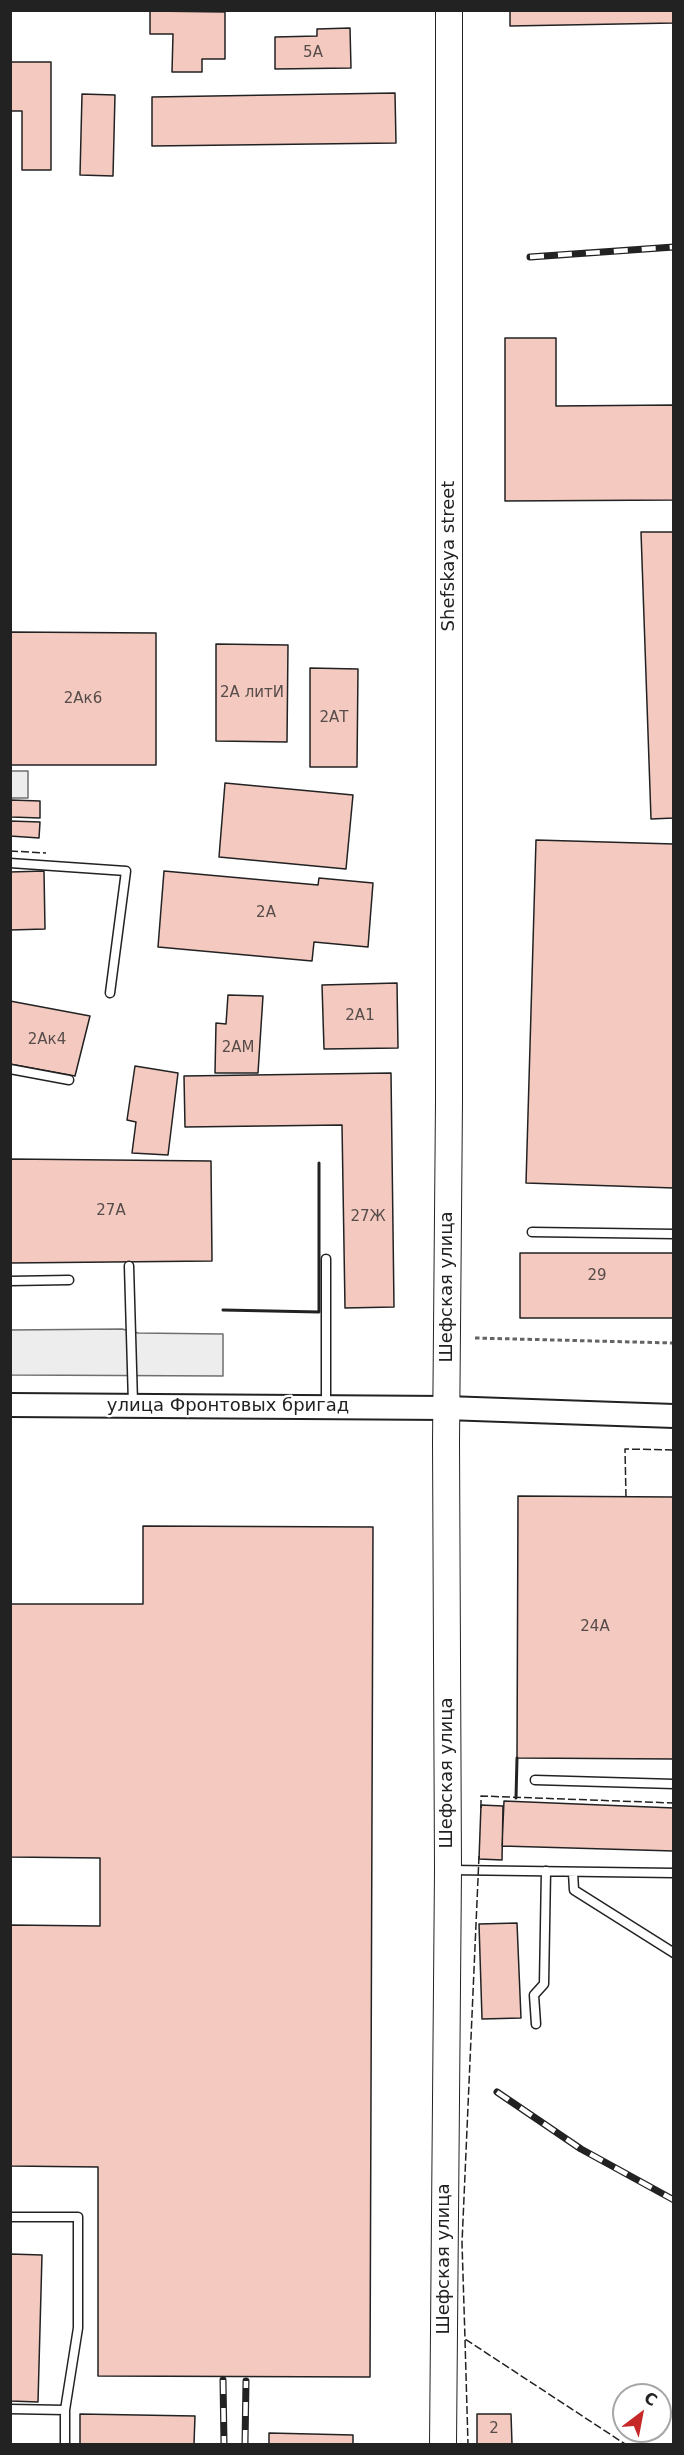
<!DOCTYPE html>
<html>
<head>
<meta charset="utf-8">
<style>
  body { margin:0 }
  #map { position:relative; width:684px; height:2455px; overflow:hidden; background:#fff; font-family:"DejaVu Sans",sans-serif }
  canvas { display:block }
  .frame { position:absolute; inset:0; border:12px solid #222; pointer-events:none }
  .north { position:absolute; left:612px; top:2383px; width:60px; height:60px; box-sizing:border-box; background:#fff; border:2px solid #a7a7a7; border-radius:50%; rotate:32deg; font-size:16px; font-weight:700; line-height:24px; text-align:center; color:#222 }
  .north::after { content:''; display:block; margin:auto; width:21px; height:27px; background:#c62828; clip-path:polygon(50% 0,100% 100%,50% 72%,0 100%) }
</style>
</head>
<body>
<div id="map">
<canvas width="684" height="2455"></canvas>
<div class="frame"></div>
<div class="north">С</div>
</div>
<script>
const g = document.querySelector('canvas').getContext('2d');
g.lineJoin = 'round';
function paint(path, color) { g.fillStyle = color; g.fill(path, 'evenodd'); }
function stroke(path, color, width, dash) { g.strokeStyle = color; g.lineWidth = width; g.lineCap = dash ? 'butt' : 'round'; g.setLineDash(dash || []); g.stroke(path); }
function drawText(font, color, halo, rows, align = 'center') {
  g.font = font + ' "DejaVu Sans",sans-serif'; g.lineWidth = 4.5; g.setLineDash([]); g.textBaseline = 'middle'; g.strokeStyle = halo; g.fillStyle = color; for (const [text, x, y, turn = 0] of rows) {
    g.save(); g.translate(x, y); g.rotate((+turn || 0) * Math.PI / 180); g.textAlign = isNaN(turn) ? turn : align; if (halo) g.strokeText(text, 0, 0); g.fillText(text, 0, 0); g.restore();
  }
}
const parking = new Path2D(`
  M11,771H28V798H11Z
  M122,1329L138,1333L223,1334V1376L11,1375L10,1330Z`);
const building = new Path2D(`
  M510,10H674V23L510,26Z
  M150,11L225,12V59H202V72H172L173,34H150Z
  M350,28L351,68L275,69V37L317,36V29Z
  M10,62H51V170H22V111H10Z
  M395,93L396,143L152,146V97Z
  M82,94L115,95L113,176L80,175Z
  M505,338H556V406L674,405V500L505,501Z
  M641,532H674V818L651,819Z
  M10,632L156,633V765H10Z
  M216,644L288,645L287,742L216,741Z
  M310,668L358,669L357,767H310Z
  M225,783L353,795L346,869L219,857Z
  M11,800L40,801V818L11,817Z
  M10,821L40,822L39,838L10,836Z
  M536,840L674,844V1188L526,1183Z
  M44,871L45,929L10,930V872Z
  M164,871L318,885L319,878L373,883L368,947L314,942L312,961L158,947Z
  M397,983L398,1048L324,1049L322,985Z
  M228,995L263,996L258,1073H215L216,1023L226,1024Z
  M10,1001L90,1016L75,1076L10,1064Z
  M135,1066L178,1073L168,1155L132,1153L136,1122L127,1120Z
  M391,1073L394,1307L345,1308L342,1125L185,1127L184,1076Z
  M10,1159L211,1161L212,1261L10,1263Z
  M520,1253H674V1318H520Z
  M518,1496L674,1497V1759L517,1758Z
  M143,1526L373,1527L370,2377L98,2376V2167L10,2166V1925L100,1926V1858L10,1857V1604H143Z
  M504,1801L674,1808V1851L502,1846Z
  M481,1805L503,1806L502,1860L479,1859Z
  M517,1923L521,2018L482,2019L479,1924Z
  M10,2254L42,2255L38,2402L10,2401Z
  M80,2414L195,2416L194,2444H80Z
  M477,2414H511L512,2444H477Z
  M269,2433L353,2435V2444H269Z`);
const path = new Path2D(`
  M475,1338L674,1343`);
const lane = new Path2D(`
  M10,863L126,871L110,993
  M10,1069L69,1080
  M532,1232L674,1234
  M129,1266L133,1403
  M10,1281L69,1280
  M326,1406V1259
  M535,1780L674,1784
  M451,1870L674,1873
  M573,1872L574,1890L674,1953
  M536,2024L534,1995L544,1984L546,1871
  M10,2217H78V2328L65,2410L10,2409
  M65,2410V2444`);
const secondary = new Path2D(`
  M10,1405L446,1408L674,1416`);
const primary = new Path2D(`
  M443,2444L448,1870L446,1442L449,1101V10`);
const rail = new Path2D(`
  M530,257L674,247
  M497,2092L581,2149L674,2200
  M223,2380L224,2444
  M245,2444L246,2381`);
const fence = new Path2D(`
  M10,851L46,853
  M626,1497L625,1449L674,1450
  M481,1808V1796L674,1803
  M479,1856L462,2243L465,2339L625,2444
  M465,2340L468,2444`);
const wall = new Path2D(`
  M223,1310L319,1312V1163
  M516,1798L517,1758`);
const numberNames = [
  ["5А",313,53],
  ["2А литИ",252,693],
  ["2Ак6",83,699],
  ["2АТ",334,718],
  ["2А",266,913],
  ["2А1",360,1016],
  ["2Ак4",47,1040],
  ["2АМ",238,1048],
  ["27А",111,1211],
  ["27Ж",368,1217],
  ["29",597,1276],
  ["24А",595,1627],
  ["2",494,2429]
];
const streetNames = [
  ["Shefskaya street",449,556,-90],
  ["Шефская улица",447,1287,-90],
  ["улица Фронтовых бригад",228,1406],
  ["Шефская улица",447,1773,-90],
  ["Шефская улица",444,2259,-90]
];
paint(parking, '#ededed');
stroke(parking, '#6f6f6f', 1.5);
paint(building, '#f3c9c0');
stroke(building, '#222', 1.5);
stroke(lane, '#222', 11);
stroke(secondary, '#222', 26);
stroke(primary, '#222', 28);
stroke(path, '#646464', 3, [4.5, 3]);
stroke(lane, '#fff', 8);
stroke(secondary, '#fff', 22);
stroke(primary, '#fff', 26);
stroke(rail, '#222', 7);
stroke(rail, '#fff', 4.5, [14]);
stroke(fence, '#222', 1.5, [8, 3]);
stroke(wall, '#222', 3);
drawText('15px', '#564c4a', null, numberNames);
drawText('18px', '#222', '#fff', streetNames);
</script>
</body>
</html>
